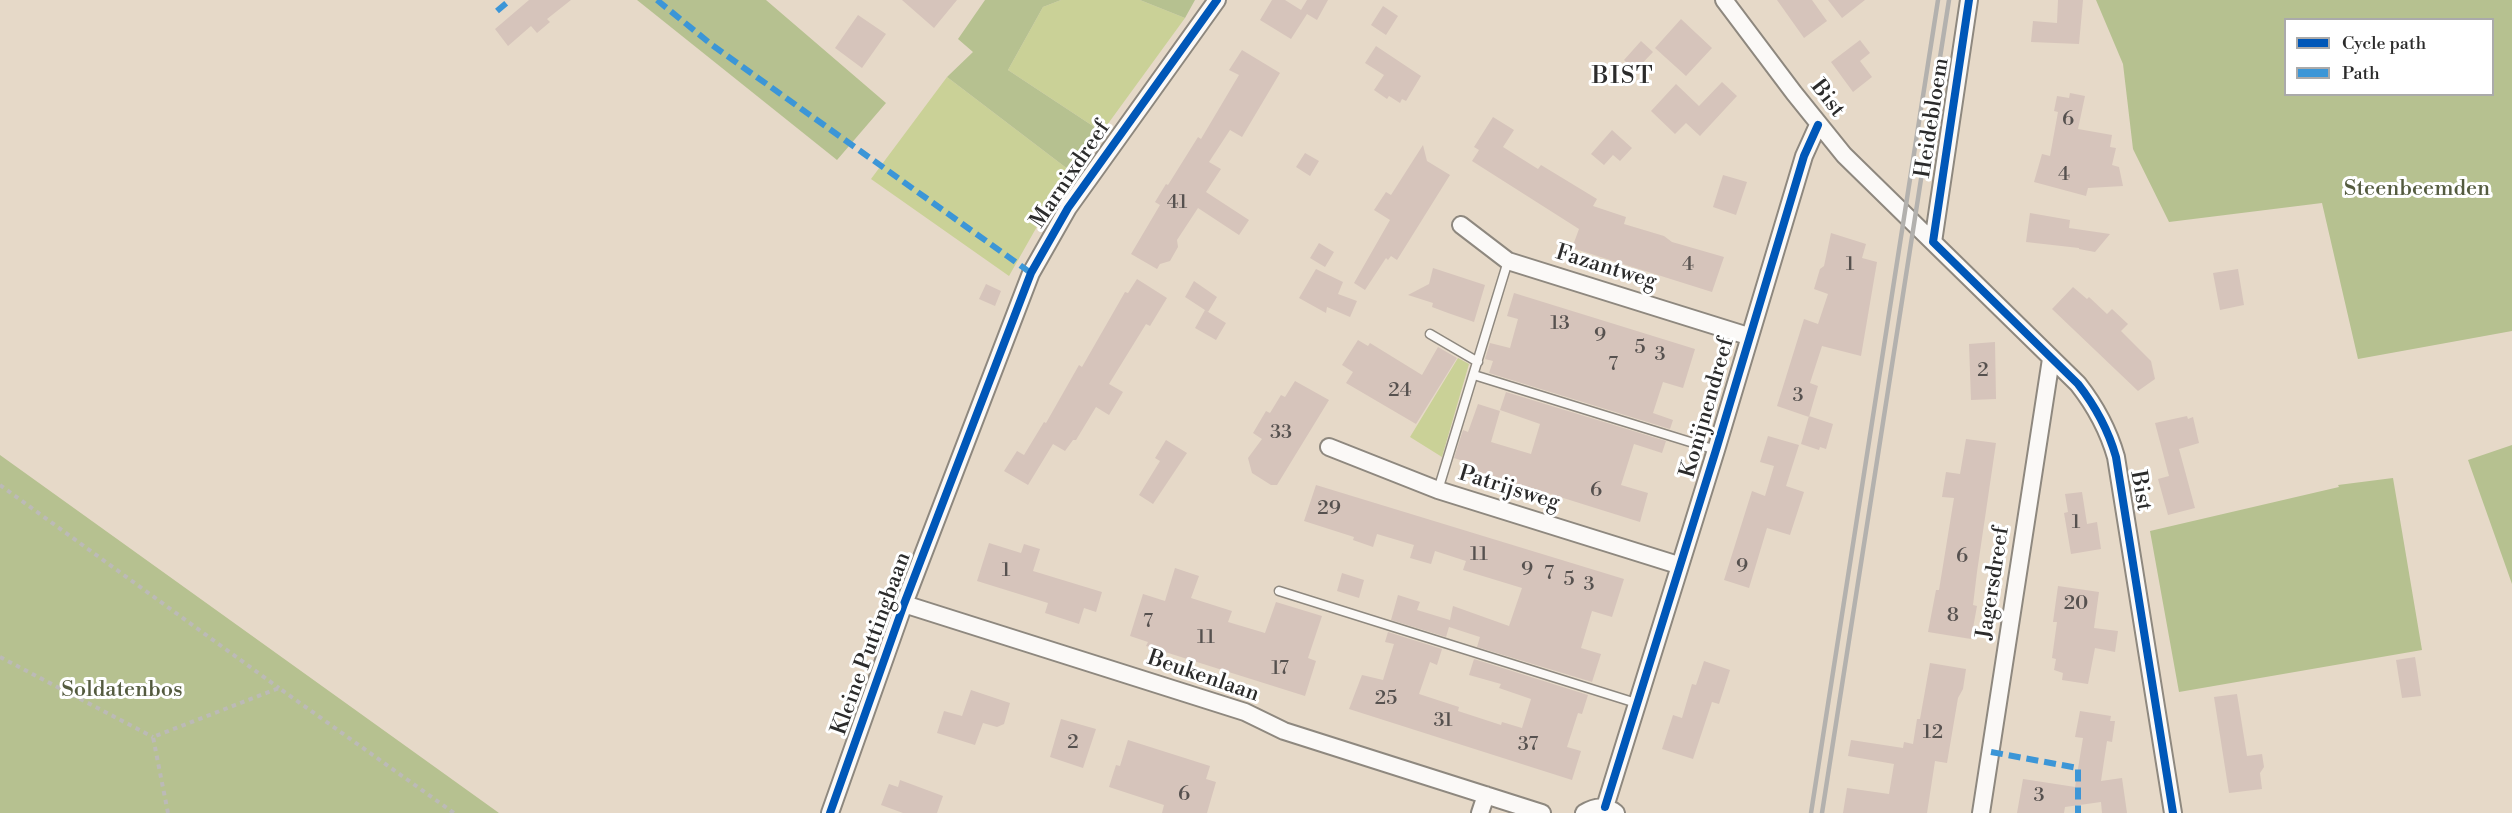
<!DOCTYPE html>
<html>
<head>
<meta charset="utf-8">
<style>
  body { margin:0 }
  #map { position:relative; width:2512px; height:813px; overflow:hidden; background:#e6d9c8; font-family:"Libre Bodoni",serif }
  canvas { display:block }
  .legend { position:absolute; left:2284px; top:18px; width:210px; height:78px; box-sizing:border-box; background:#fff; border:2px solid #aaa; margin:0; padding:8px 10px; list-style:none; font-size:18px; color:#2b2b2b }
  .legend li { display:flex; align-items:center; gap:12px; height:30px }
  .legend b { width:30px; border:2px solid #aaa }
</style>
</head>
<body>
<div id="map">
<canvas width="2512" height="813"></canvas>
<ul class="legend">
<li><b style="height:8px;background:#0057b8"></b>Cycle path</li>
<li><b style="height:8px;background:#3c96d7"></b>Path</li>
</ul>
</div>
<script>
const g = document.querySelector('canvas').getContext('2d');
g.lineJoin = 'round';
function paint(path, color) { g.fillStyle = color; g.fill(path, 'evenodd'); }
function stroke(path, color, width, dash) { g.strokeStyle = color; g.lineWidth = width; g.lineCap = dash ? 'butt' : 'round'; g.setLineDash(dash || []); g.stroke(path); }
function drawText(font, color, halo, rows, align = 'center') {
  g.font = font + ' "Libre Bodoni",serif'; g.lineWidth = 6; g.setLineDash([]); g.textBaseline = 'middle'; g.strokeStyle = halo; g.fillStyle = color; for (const [text, x, y, turn = 0] of rows) {
    g.save(); g.translate(x, y); g.rotate((+turn || 0) * Math.PI / 180); g.textAlign = isNaN(turn) ? turn : align; if (halo) g.strokeText(text, 0, 0); g.fillText(text, 0, 0); g.restore();
  }
}
const green = new Path2D(`
  M1061,0H1140L1185,18L1102,132L1008,70L1043,7Z
  M947,77L1069,170L1009,276L871,179Z
  M1458,358L1469,364L1442,457L1410,437Z`);
const forest = new Path2D(`
  M637,0H766L886,103L837,160Z
  M985,0H1061L1043,7L1008,70L1102,132L1069,170L947,77L973,52L958,39Z
  M1140,0H1195L1185,18Z
  M2096,0H2512V331L2358,359L2322,203L2169,222L2133,149L2123,64ZM2286,20H2492V94H2286Z
  M2512,445V584L2468,460Z
  M0,455L499,813H0Z
  M2393,478L2422,650L2179,692L2150,531L2339,487L2338,485Z`);
const building = new Path2D(`
  M529,0H571L547,19L550,22L537,33L531,26L508,46L495,29Z
  M902,0H957L934,28Z
  M1272,0H1285L1301,10L1307,0H1328L1317,20L1307,14L1291,39L1260,20Z
  M1777,0H1812L1827,21L1804,38Z
  M1828,0H1865L1842,18Z
  M2058,0H2083L2079,44L2031,42L2033,21L2057,23Z
  M1383,6L1398,16L1386,35L1371,25Z
  M858,15L886,34L862,68L835,48Z
  M1681,19L1712,48L1686,76L1655,48Z
  M1860,40L1870,53L1860,61L1872,77L1853,92L1831,62Z
  M1641,41L1653,52L1635,71L1624,60Z
  M1376,46L1421,76L1406,101L1402,99L1400,103L1389,96L1387,99L1374,90L1384,75L1365,63Z
  M1242,50L1280,73L1242,137L1230,130L1209,162L1221,169L1206,192L1249,220L1239,235L1198,208L1177,240L1178,247L1170,261L1160,264L1157,269L1131,254L1160,205L1155,202L1166,184L1168,185L1198,137L1201,139L1239,75L1229,70Z
  M1722,82L1737,96L1700,136L1686,123L1675,134L1651,111L1676,84L1699,106Z
  M2070,93L2085,96L2078,129L2112,135L2110,147L2116,148L2112,165L2119,167L2123,186L2088,188L2086,196L2034,182L2042,154L2050,156L2058,112L2054,111L2057,96L2069,98Z
  M1493,117L1514,130L1503,147L1538,169L1541,165L1597,199L1593,206L1626,217L1624,224L1664,236L1672,242L1724,257L1712,292L1572,248L1579,229L1472,161L1479,150L1474,147Z
  M1612,130L1632,148L1620,161L1613,155L1604,165L1591,154Z
  M1423,145L1427,161L1450,175L1397,260L1391,256L1388,260L1386,258L1365,290L1354,283L1390,220L1374,210L1386,192L1391,195Z
  M1305,153L1319,161L1310,176L1296,167Z
  M1723,175L1747,182L1736,215L1713,207Z
  M2030,213L2070,220L2069,228L2110,234L2095,252L2079,249V248L2026,242Z
  M1831,233L1866,244L1862,258L1877,262L1861,356L1822,346L1810,383L1818,386L1809,417L1777,406L1804,319L1818,324L1828,294L1814,289L1820,269L1824,266Z
  M1319,243L1334,252L1325,267L1310,258Z
  M1433,268L1485,285L1474,322L1448,313L1432,307L1433,303L1408,295L1429,284Z
  M1316,269L1343,282L1338,294L1357,301L1350,317L1327,307L1326,313L1299,298Z
  M2238,269L2244,305L2220,310L2213,273Z
  M1137,279L1167,298L1150,326L1146,324L1109,384L1123,392L1109,415L1096,407L1076,440H1073L1065,451L1053,444L1028,485L1004,471L1017,451L1024,455L1044,422L1046,423L1079,365L1082,367L1125,292L1128,293Z
  M1194,281L1217,297L1208,312L1185,297Z
  M986,284L1001,291L995,306L979,299Z
  M2073,287L2087,299L2089,297L2107,314L2112,309L2128,324L2121,331L2151,361L2155,379L2138,391L2052,309Z
  M1514,293L1695,349L1683,388L1663,382L1653,413L1673,420L1670,429L1489,373L1493,361L1485,359L1490,343L1510,348L1518,319L1507,316Z
  M1205,310L1226,323L1216,340L1195,328Z
  M1358,340L1368,346L1370,343L1422,375L1438,347L1457,358L1416,424L1346,383L1353,372L1342,365Z
  M1995,342L1996,399L1971,400L1969,344Z
  M1295,381L1329,400L1277,485H1271L1252,473L1248,458L1262,439L1253,433L1266,411L1270,413L1281,395L1285,397Z
  M1506,392L1666,441L1662,453L1634,444L1621,485L1648,493L1640,522L1461,466L1463,461L1454,458L1463,430L1468,432L1478,404L1500,411L1491,442L1531,454L1540,424L1500,410Z
  M1809,416L1833,424L1826,449L1820,447L1819,450L1801,444Z
  M2187,416L2188,419L2193,417L2199,443L2179,449L2195,508L2168,515L2158,479L2169,476L2155,423Z
  M1768,436L1799,445L1786,486L1804,492L1790,535L1767,528L1749,588L1724,580L1752,491L1765,496L1774,466L1760,462Z
  M1966,439L1996,443L1977,572L1973,605L1977,606L1971,639L1928,632L1936,590H1939L1954,498L1942,497L1946,472L1960,474Z
  M1166,440L1187,453L1153,504L1139,495L1160,461L1155,458Z
  M1316,485L1624,579L1612,617L1592,611L1581,648L1601,654L1592,682L1477,647L1480,637L1449,627L1446,637L1391,620L1398,595L1420,602L1417,610L1450,620L1453,606L1509,626L1522,588L1463,570L1466,561L1435,551L1431,564L1410,558L1414,545L1377,534L1373,547L1353,540L1354,537L1304,521Z
  M2082,492L2087,524L2097,522L2101,549L2071,554L2064,513L2068,512L2065,494Z
  M989,543L1021,553L1024,544L1040,549L1033,571L1102,592L1096,612L1084,608L1079,624L1045,613L1048,603L977,581Z
  M1175,568L1199,576L1191,598L1232,611L1228,622L1265,633L1276,602L1322,616L1308,658L1316,661L1305,696L1146,646L1148,642L1130,636L1143,594L1165,601Z
  M1342,573L1364,580L1359,598L1337,591Z
  M2058,586L2099,592L2094,628L2118,631L2115,652L2095,648L2088,684L2062,680L2063,673L2054,670L2056,659L2052,658L2057,622H2053Z
  M1388,632L1442,649L1437,665L1430,662L1419,694L1459,707L1458,711L1501,725L1502,722L1522,728L1531,699L1499,688L1501,684L1469,675L1474,659L1588,695L1582,714L1578,713L1567,747L1581,751L1572,780L1349,709L1362,675L1383,680L1394,644L1385,642Z
  M2415,657L2421,696L2402,698L2396,660Z
  M1704,661L1730,670L1719,704L1712,702L1693,759L1662,749L1673,715L1682,718L1692,684L1696,685Z
  M1930,663L1966,669L1963,689L1958,698L1947,763L1935,761L1927,813H1843L1847,788L1889,794L1894,764L1848,756L1851,740L1903,748L1904,742L1913,744L1917,719H1920Z
  M971,690L1010,703L1004,724L997,727L983,723L975,745L937,733L944,711L962,716Z
  M2237,694L2247,756L2262,754L2264,767L2260,773L2262,789L2229,793L2214,697Z
  M2080,711L2111,716L2110,721H2115L2112,742L2107,741L2101,781L2122,778L2127,813H2102L2101,802L2065,807L2064,813H2017L2023,779L2075,787L2083,738L2075,737Z
  M1061,719L1096,729L1083,768L1050,757Z
  M1128,740L1210,766L1206,779L1216,782L1207,813H1162L1164,805L1109,787L1116,765L1120,766Z
  M900,780L943,796L937,813H903L881,805L889,784L898,787Z`);
const path = new Path2D(`
  M0,485L279,688
  M0,657L153,737
  M168,813L153,737L279,688L454,813`);
const service = new Path2D(`
  M1430,334L1478,362
  M1474,375L1716,450
  M1438,490L1508,261
  M1279,591L1636,703`);
const minor = new Path2D(`
  M1724,0L1794,93L1844,155L2078,384C2096,407 2108,429 2116,457L2173,813
  M1461,225L1508,261L1748,336
  M1933,242L1969,0
  M1329,447L1438,490L1678,565
  M904,604L1245,712L1284,731L1542,813
  M1605,807L1716,450L1804,156L1818,125
  M830,813L904,604L1031,273L1068,208L1217,0
  M1480,813L1486,795
  M1584,813C1595,806 1606,805 1616,813
  M1981,813L2051,359`);
const rail = new Path2D(`
  M1811,813L1938,0
  M1822,813L1949,0`);
const quiet = new Path2D(`
  M657,0L712,45L1031,273
  M497,11L510,0
  M1991,752L2078,768V813`);
const cycleway = new Path2D(`
  M1969,0L1933,242L2078,384C2096,407 2108,429 2116,457L2173,813
  M1605,807L1716,450L1804,156L1818,125
  M830,813L904,604L1031,273L1068,208L1217,0`);
const numberNames = [
  ["6",2068,120],
  ["4",2064,175],
  ["41",1177,203],
  ["4",1688,265],
  ["1",1850,265],
  ["13",1560,324],
  ["9",1600,336],
  ["5",1640,348],
  ["3",1660,355],
  ["7",1613,365],
  ["2",1983,371],
  ["24",1400,391],
  ["3",1798,396],
  ["33",1281,433],
  ["6",1596,491],
  ["29",1329,509],
  ["1",2076,523],
  ["11",1479,555],
  ["6",1962,557],
  ["9",1742,567],
  ["9",1527,570],
  ["1",1006,571],
  ["7",1549,574],
  ["5",1569,580],
  ["3",1589,585],
  ["20",2076,604],
  ["8",1953,616],
  ["7",1148,622],
  ["11",1206,638],
  ["17",1280,669],
  ["25",1386,699],
  ["31",1443,721],
  ["12",1933,733],
  ["2",1073,743],
  ["37",1528,745],
  ["6",1184,795],
  ["3",2039,796]
];
const streetNames = [
  ["Bist",1827,99,52],
  ["Heidebloem",1933,118,-81],
  ["Marnixdreef",1071,175,-56],
  ["Fazantweg",1606,268,17],
  ["Konijnendreef",1708,408,-74],
  ["Patrijsweg",1509,489,17],
  ["Bist",2140,491,80],
  ["Jagersdreef",1994,583,-81],
  ["Kleine Puttingbaan",872,644,-70],
  ["Beukenlaan",1203,677,19]
];
const parkNames = [
  ["Steenbeemden",2417,190],
  ["Soldatenbos",122,691]
];
const neighbourhoodNames = [
  ["BIST",1623,77]
];
paint(green, '#cad197');
paint(forest, '#b6c190');
paint(building, '#d6c4bb');
stroke(service, '#8e887f', 11);
stroke(minor, '#8e887f', 20);
stroke(path, '#bcbab7', 4, [4.5, 4.5]);
stroke(service, '#fbf9f7', 8);
stroke(minor, '#fbf9f7', 16);
stroke(rail, '#b3b1ae', 4.5);
stroke(quiet, '#3c96d7', 6, [12, 6]);
stroke(cycleway, '#0057b8', 8);
drawText('20px', '#56514f', null, numberNames);
drawText('22px', '#2b2b2b', '#fff', streetNames);
drawText('22px', '#545b3f', '#fff', parkNames);
g.letterSpacing = '1.5px';
drawText('24px', '#2b2b2b', '#fff', neighbourhoodNames);
g.letterSpacing = '0px';
</script>
</body>
</html>
